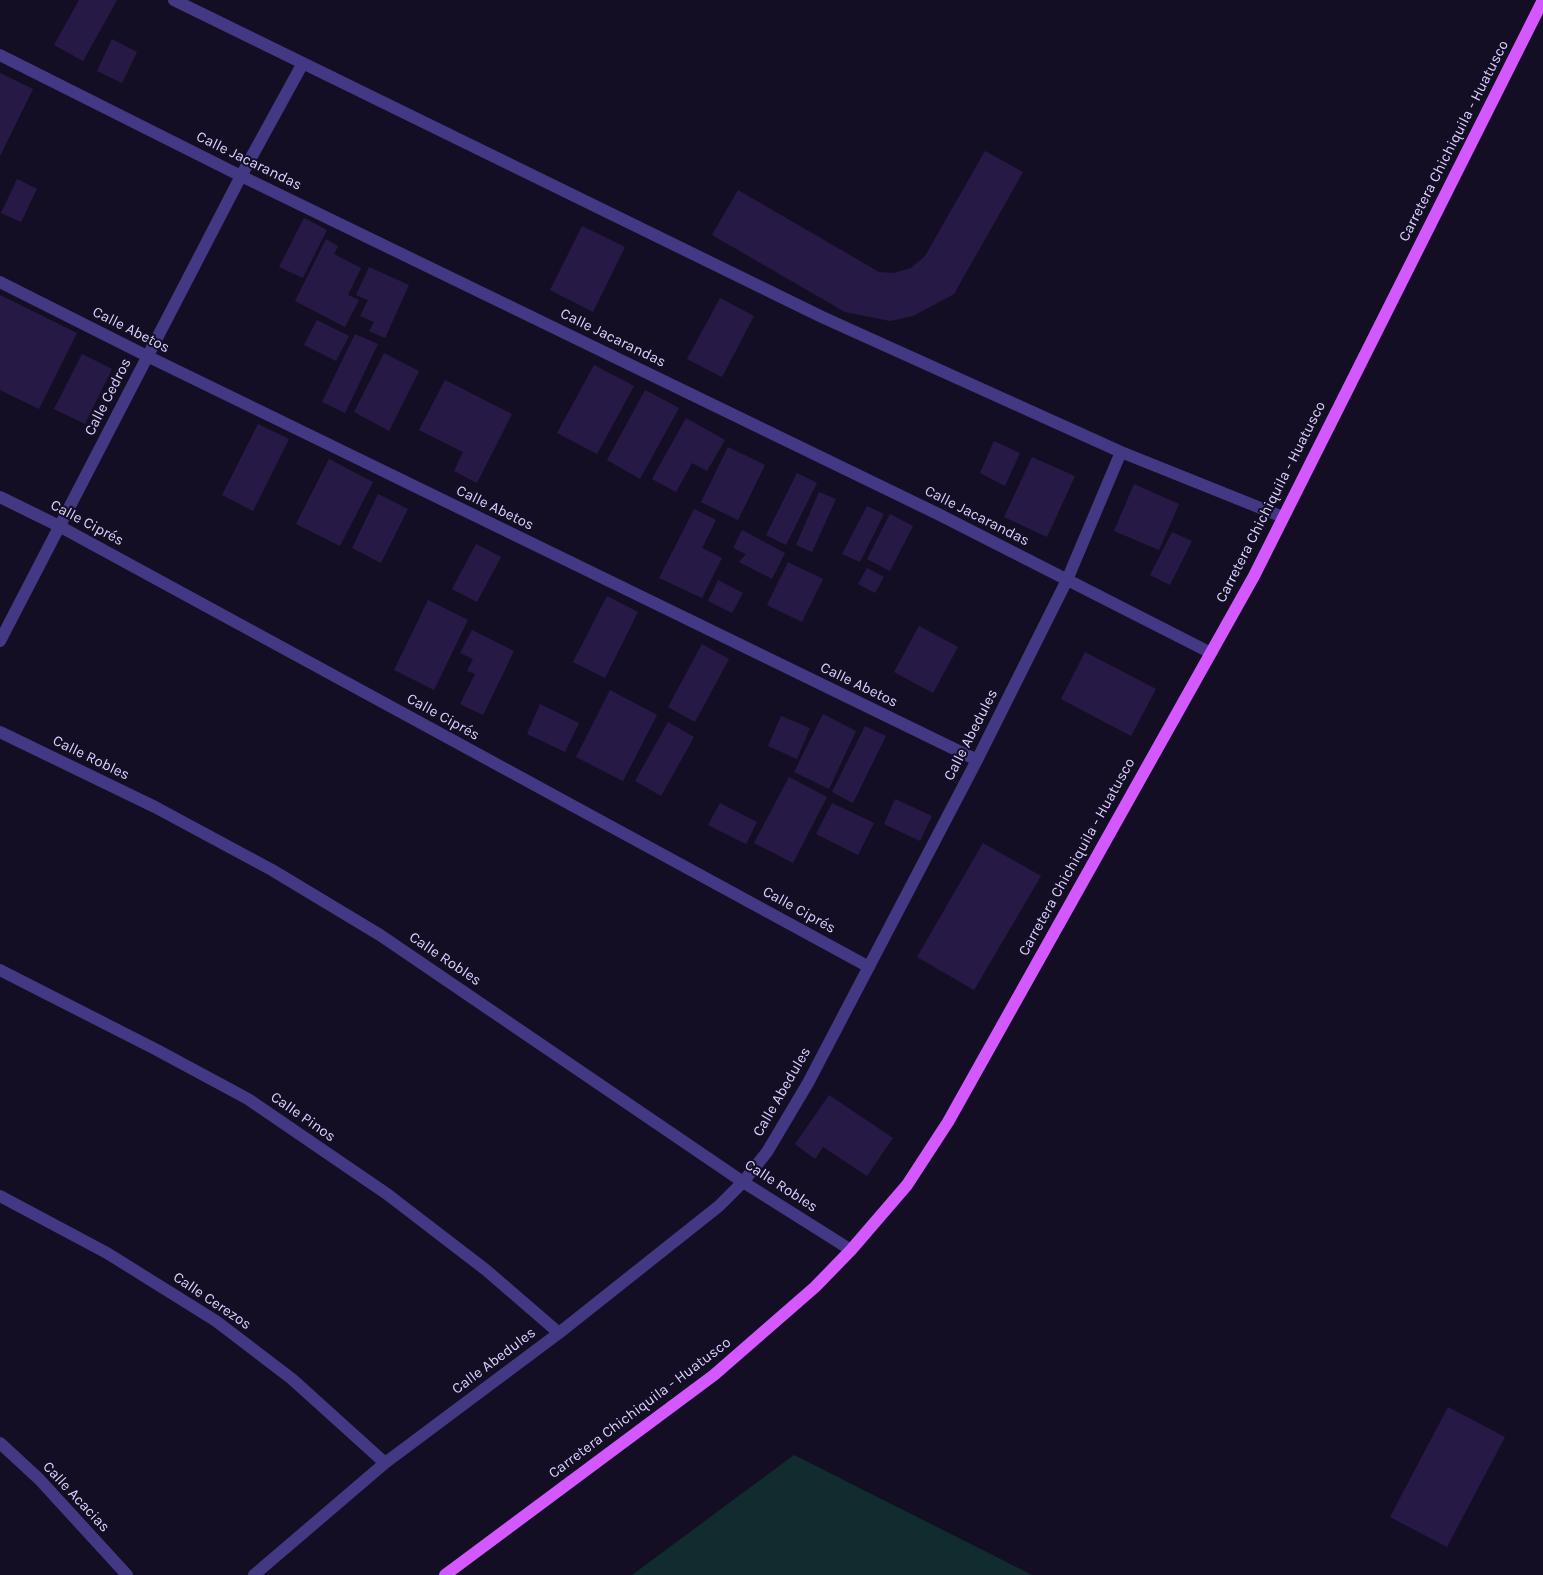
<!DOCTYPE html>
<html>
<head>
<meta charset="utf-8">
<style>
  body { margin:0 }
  canvas { display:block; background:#140e24 }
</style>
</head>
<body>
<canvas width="1543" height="1575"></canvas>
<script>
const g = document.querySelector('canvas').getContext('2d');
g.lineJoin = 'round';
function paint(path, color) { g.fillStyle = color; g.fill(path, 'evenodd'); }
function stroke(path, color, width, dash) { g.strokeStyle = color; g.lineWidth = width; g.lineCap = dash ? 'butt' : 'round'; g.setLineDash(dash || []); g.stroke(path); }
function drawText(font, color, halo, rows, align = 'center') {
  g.font = font + ' Karla,sans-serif'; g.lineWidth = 4; g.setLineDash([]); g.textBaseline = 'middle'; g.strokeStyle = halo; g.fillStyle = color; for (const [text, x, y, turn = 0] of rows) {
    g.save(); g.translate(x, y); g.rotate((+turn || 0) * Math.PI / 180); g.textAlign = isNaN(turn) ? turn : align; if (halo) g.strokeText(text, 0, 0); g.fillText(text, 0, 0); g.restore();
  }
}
const green = new Path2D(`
  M794,1455L1032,1575H632Z`);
const building = new Path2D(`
  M79,0H117L83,61L54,45Z
  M112,39L137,52L122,83L97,71Z
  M0,73L33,89L0,156Z
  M985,151L1023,172L954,294L913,316L890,321L845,312L712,235L738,190L879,272L894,273L911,268L925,256Z
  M17,179L37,189L21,222L1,213Z
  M304,218L327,230L303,278L279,267Z
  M582,226L625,247L593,312L550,290Z
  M326,239L338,246L334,254L361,268L348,295L359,300L345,327L295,301Z
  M369,267L409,285L385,338L369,331L374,322L360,316L368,300L356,295Z
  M0,295L77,333L39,409L0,390Z
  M720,298L754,316L722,377L687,359Z
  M317,320L349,336L336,361L304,345Z
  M355,334L378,344L345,413L322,402Z
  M384,353L419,371L389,431L354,412Z
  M82,354L112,369L85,424L54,409Z
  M594,365L634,386L597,454L557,433Z
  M445,380L512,414L477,483L454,471L463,452L419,430Z
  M645,390L679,408L640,479L607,460Z
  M686,418L725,440L707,471L692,463L676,492L652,479Z
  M258,424L289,439L253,511L222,495Z
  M994,441L1020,453L1005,486L980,473Z
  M728,447L765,465L738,520L701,502Z
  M1032,457L1075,476L1047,537L1004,517Z
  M329,459L373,482L340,546L296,524Z
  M797,473L817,483L786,545L766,535Z
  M1134,484L1179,504L1159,550L1114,531Z
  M819,492L836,499L812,552L796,545Z
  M378,494L408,509L381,563L352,548Z
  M867,506L884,514L860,562L842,554Z
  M694,509L716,520L702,548L722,558L702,598L659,578Z
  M890,514L913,526L890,571L867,559Z
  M742,530L785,553L772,579L739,562L746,554L733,548Z
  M1172,532L1192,541L1170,585L1150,575Z
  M476,544L501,557L477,602L452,589Z
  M788,562L823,579L802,622L767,605Z
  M867,568L884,577L875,593L858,584Z
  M718,580L743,593L732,613L708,601Z
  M607,596L638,612L605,678L573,662Z
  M428,600L468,620L434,690L394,670Z
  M919,626L958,647L933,693L894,672Z
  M472,630L514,651L483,715L460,704L475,674L467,671L473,659L460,653Z
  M702,644L729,659L695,722L668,707Z
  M1085,652L1156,689L1131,736L1061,699Z
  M610,690L657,715L623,781L576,757Z
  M540,704L579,723L565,752L527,734Z
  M823,714L856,731L829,789L794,772Z
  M781,716L810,728L797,759L768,746Z
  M668,722L694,737L661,796L635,781Z
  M865,726L886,736L853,803L832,792Z
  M789,777L827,797L793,863L754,843Z
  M895,799L932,816L920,841L884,824Z
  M720,803L757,822L746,844L708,825Z
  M832,803L874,823L858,855L816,834Z
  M983,843L1041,876L974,990L917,957Z
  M829,1095L893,1138L867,1176L823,1147L815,1159L795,1144Z
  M1448,1407L1505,1437L1447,1547L1390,1517Z`);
const minor = new Path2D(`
  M174,0L822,317L1121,452L1283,517
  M0,55L241,176L938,514L1211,653
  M0,282L147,356L977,760
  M0,497L59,526L869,967
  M0,641L241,176L303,63
  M0,732L155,807L272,870L380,935L743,1182L851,1250
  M0,970L157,1050L248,1099L387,1194L486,1270L559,1333
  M0,1196L107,1253L216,1321L292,1379L385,1463
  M0,1443L39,1479L127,1575
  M254,1575L385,1463L559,1333L719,1206L743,1182L767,1152L808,1083L977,760L1067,580L1121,452`);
const major = new Path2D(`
  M445,1575L714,1375L815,1287L851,1250L907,1185L948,1122L1254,576L1543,0`);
const streetNames = [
  ["Carretera Chichiquila - Huatusco",1454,141,-63],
  ["Calle Jacarandas",249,161,26],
  ["Calle Abetos",131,330,27],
  ["Calle Jacarandas",613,338,26],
  ["Calle Cedros",108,397,-63],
  ["Carretera Chichiquila - Huatusco",1271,502,-63],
  ["Calle Abetos",495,508,26],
  ["Calle Jacarandas",977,516,27],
  ["Calle Ciprés",87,523,28],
  ["Calle Abetos",859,685,26],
  ["Calle Ciprés",443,717,29],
  ["Calle Abedules",971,735,-63],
  ["Calle Robles",91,758,26],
  ["Carretera Chichiquila - Huatusco",1077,857,-61],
  ["Calle Ciprés",799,910,29],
  ["Calle Robles",445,959,34],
  ["Calle Abedules",782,1092,-60],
  ["Calle Pinos",303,1117,35],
  ["Calle Robles",781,1186,33],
  ["Calle Cerezos",212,1301,34],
  ["Calle Abedules",494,1361,-37],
  ["Carretera Chichiquila - Huatusco",640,1408,-37],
  ["Calle Acacias",76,1497,47]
];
paint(green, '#112c2e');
paint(building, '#271945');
stroke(minor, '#433884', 12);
stroke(major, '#d358ff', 12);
drawText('15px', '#dbd1ff', '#140e24', streetNames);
</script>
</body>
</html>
